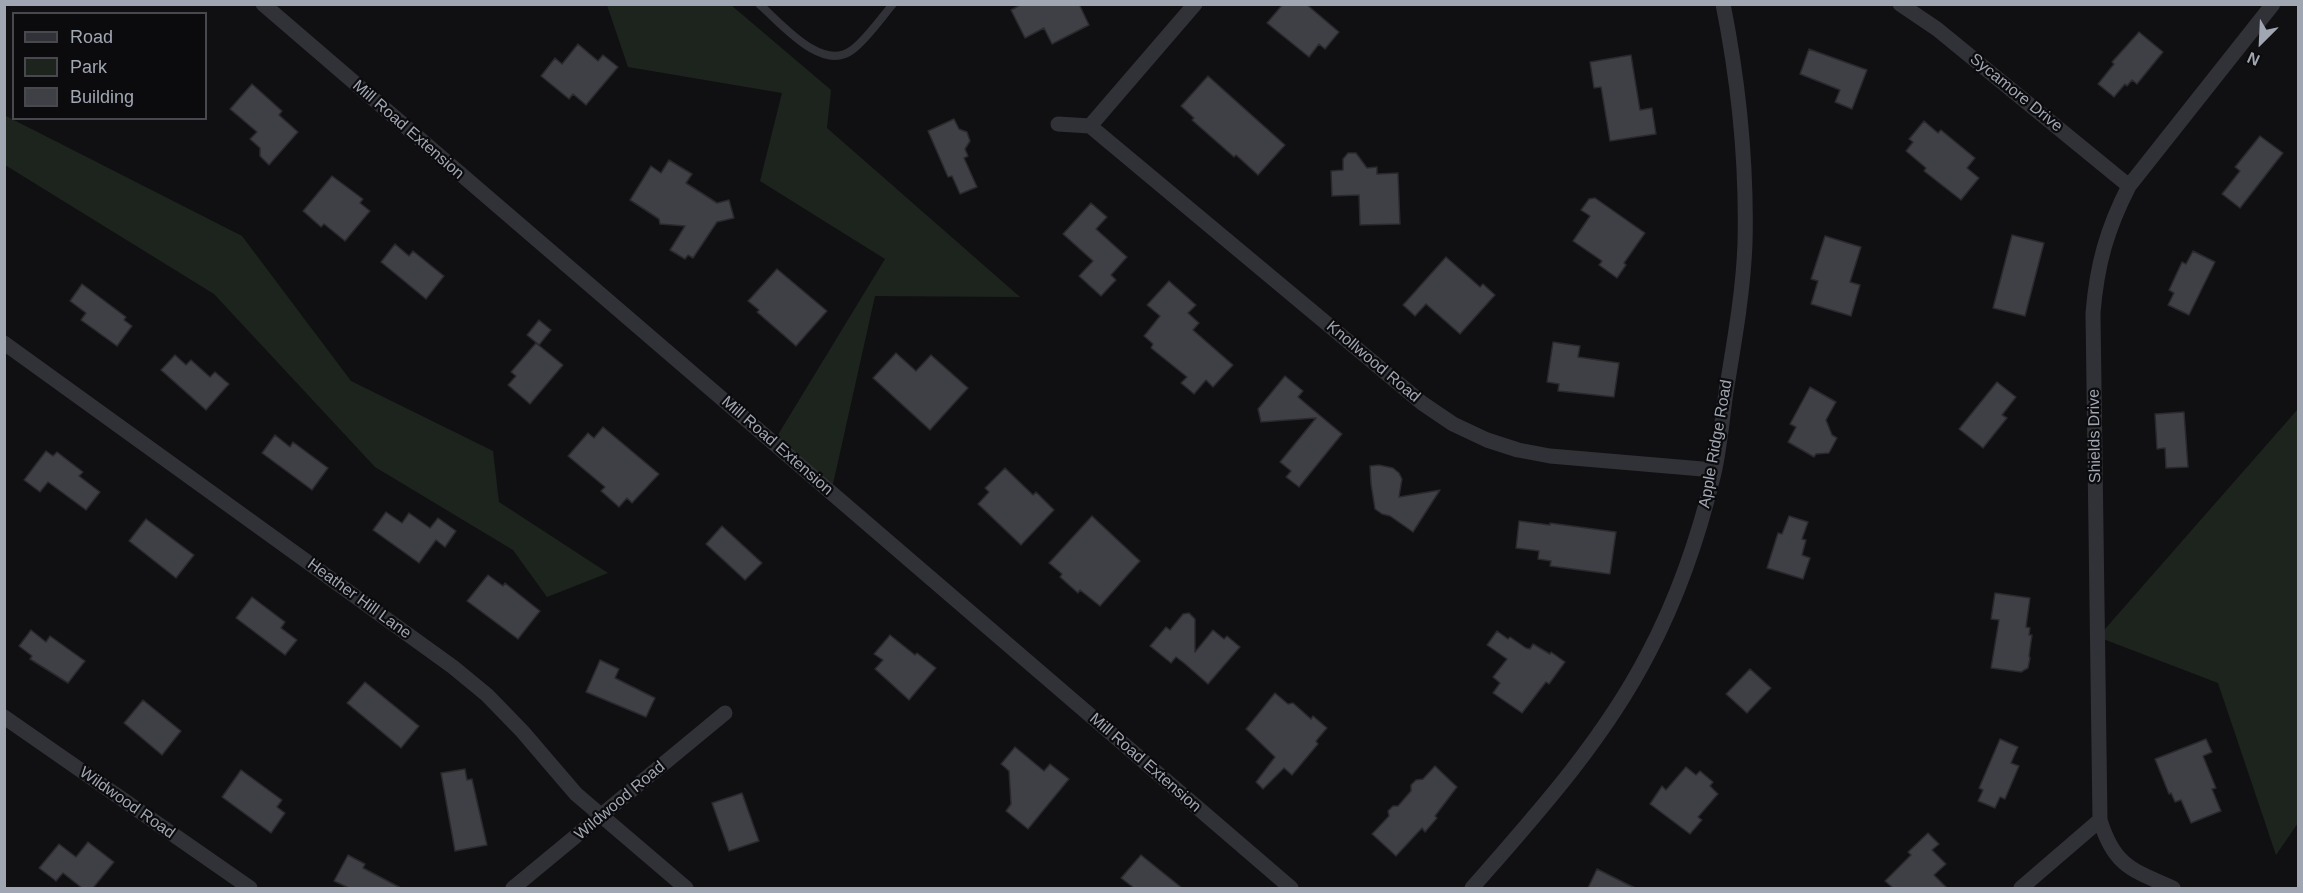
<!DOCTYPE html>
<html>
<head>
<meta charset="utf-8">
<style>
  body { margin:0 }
  #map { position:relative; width:2303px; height:893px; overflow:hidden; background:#101012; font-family:Helvetica,sans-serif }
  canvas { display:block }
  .frame { position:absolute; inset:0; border:6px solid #a1a6b3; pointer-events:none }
  .legend { position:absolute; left:12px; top:12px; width:195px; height:108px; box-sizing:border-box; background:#0b0b0d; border:2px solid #47494f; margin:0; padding:8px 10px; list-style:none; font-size:18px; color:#a1a6b3 }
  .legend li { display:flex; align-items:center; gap:12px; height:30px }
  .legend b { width:30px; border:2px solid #47494f }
  .north { position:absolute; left:2231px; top:12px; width:60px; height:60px; -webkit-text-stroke:4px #0b0b0d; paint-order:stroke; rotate:204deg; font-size:16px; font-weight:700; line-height:24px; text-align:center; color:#a1a6b3 }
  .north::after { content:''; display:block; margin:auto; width:21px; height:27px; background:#a1a6b3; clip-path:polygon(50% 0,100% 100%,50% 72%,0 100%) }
</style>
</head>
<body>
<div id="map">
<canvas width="2303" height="893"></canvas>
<div class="frame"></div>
<ul class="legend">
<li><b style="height:8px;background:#313237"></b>Road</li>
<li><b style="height:16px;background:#1d241e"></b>Park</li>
<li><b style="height:16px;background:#3f4045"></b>Building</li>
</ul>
<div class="north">N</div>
</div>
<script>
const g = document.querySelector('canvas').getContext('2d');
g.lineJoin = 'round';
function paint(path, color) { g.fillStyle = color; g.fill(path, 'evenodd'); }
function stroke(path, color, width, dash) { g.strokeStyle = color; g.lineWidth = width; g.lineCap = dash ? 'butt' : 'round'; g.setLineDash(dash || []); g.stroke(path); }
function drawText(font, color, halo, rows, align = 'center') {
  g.font = font + ' Helvetica,sans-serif'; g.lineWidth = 4.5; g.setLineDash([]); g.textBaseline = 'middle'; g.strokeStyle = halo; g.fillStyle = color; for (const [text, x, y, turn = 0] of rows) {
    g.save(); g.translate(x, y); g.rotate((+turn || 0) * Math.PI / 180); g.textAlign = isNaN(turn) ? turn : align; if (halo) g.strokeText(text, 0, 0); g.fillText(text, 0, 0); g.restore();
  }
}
const green = new Path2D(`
  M607,5H731L831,90L827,128L1020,297L875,296L831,493L773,443L885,259L760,181L782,93L628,67Z
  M4,115L242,236L351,381L493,451L499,502L608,573L547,597L513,550L375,467L214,294L5,165Z
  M2298,409V823L2276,855L2218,683L2098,637Z`);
const building = new Path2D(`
  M1022,4H1079L1089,25L1052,44L1044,28L1025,38L1011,10Z
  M1283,4H1306L1339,32L1325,49L1319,44L1309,57L1267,23Z
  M2139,32L2163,52L2137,84L2132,80L2127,86L2125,84L2114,97L2098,84L2114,64L2112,62Z
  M578,44L598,61L603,55L618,67L586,105L573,94L569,99L541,76L555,58L562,64Z
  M1809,49L1867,70L1852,109L1835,102L1840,90L1800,74Z
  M1631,55L1640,110L1652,108L1656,134L1610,141L1601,87L1594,88L1590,62Z
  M1208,76L1285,145L1258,175L1236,155L1234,157L1192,120L1194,118L1181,106Z
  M252,84L282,111L279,115L298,132L269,165L260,156V148L250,139L257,132L230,109Z
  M954,119L959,129L967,132L970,141L965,149L968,156L964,158L977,187L960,194L952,176L948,177L928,131Z
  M1924,121L1938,133L1941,130L1975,158L1967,168L1979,178L1961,200L1924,171L1926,168L1906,151L1913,142L1909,139Z
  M2260,136L2283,153L2240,208L2222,194L2240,171L2235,167Z
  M1348,153H1356L1367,168L1377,167V174L1398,173L1400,224L1360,225L1359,195L1332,196L1331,171L1343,170V159Z
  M669,160L692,174L686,183L717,203L729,200L734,218L717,222L693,258L688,255L685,259L670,250L685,226L660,224L659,219L630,200L651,166L661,173Z
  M332,176L363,199L360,203L370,211L345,241L324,224L321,227L303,211Z
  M1595,198L1645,233L1624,263L1626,265L1617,278L1599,265L1602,261L1573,241L1590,216L1581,210L1589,199Z
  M1091,203L1107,217L1096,229L1127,257L1111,275L1116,280L1101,296L1079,276L1093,261L1063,234Z
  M2012,235L2044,243L2025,316L1993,308Z
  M1825,236L1861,247L1850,282L1860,285L1851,316L1811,304L1818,281L1811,279Z
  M395,244L409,256L413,251L444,276L426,299L381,262Z
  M2193,251L2215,262L2189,315L2168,305L2174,293L2169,290L2182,262L2186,264Z
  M1446,257L1480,287L1483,284L1495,295L1460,334L1426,304L1415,316L1403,305Z
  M777,269L827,311L796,346L757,312L759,310L748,301Z
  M1169,281L1196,305L1188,313L1199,323L1193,330L1233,365L1213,387L1206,380L1194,394L1181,383L1187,377L1151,348L1153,344L1144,336L1160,316L1147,305Z
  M82,284L126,317L124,320L132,326L117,346L81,320L86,313L70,301Z
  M539,320L551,330L539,345L527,335Z
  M1553,342L1580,346L1578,357L1619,363L1614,397L1558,391L1559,384L1547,382Z
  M536,343L563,365L530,404L508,385L516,376L511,372Z
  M896,353L916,371L931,355L968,388L930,430L873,378Z
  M175,355L186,365L191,360L210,377L215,372L229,384L206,410L161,370Z
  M1285,376L1303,391L1298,397L1342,434L1299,487L1286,477L1291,471L1280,462L1316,418L1261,422L1258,409Z
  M1997,382L2016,397L2002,415L2007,418L1983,448L1959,429Z
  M1810,387L1836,402L1826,420L1832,435L1837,438L1829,453L1816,454L1814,457L1788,442L1796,427L1790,424Z
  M2184,412L2188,467L2166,468L2165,448L2157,449L2155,414Z
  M603,427L659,474L632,503L627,498L619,507L601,491L605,487L568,456L588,433L594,438Z
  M275,435L290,447L293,442L328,468L312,490L262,453Z
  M46,451L53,456L57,452L83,472L79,476L100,492L86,510L48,482L40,492L24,480Z
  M1379,465L1393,468L1399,473L1402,479L1399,497L1440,490L1413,532L1390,516L1382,514L1375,509L1371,484L1370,466Z
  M1005,468L1033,495L1036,492L1054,510L1021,545L978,504L989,492L985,488Z
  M386,512L402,523L409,513L430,528L438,518L456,531L445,547L436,540L419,563L373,530Z
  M1092,516L1140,561L1100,606L1080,590L1078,593L1060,577L1062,574L1049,563Z
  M1789,516L1808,522L1802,539L1806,540L1802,555L1810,558L1803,579L1767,568L1778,533L1782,534Z
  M146,519L194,555L176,578L129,541Z
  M1519,521L1550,525V523L1616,532L1610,574L1550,566L1551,561L1538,559L1539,551L1516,548Z
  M722,526L762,563L745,580L706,544Z
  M488,575L503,586L505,583L540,611L518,639L467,601Z
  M1995,593L2030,598L2026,627L2030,628L2029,635H2032L2029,656L2030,658L2028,668L2021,672L1991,668L1999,620L1991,619Z
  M252,597L285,622L281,628L297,640L285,655L236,618Z
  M1189,613L1195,619V652L1213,630L1224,639L1227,636L1240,647L1208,684L1184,663L1176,657L1171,663L1150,646L1166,627L1170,630L1183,614Z
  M31,630L46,642L50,636L85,661L68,683L30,659L32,656L19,646Z
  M1497,631L1508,639L1510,637L1526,648L1530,649L1533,644L1550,654L1551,652L1565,662L1549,684L1546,682L1522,713L1493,693L1500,683L1493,677L1507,659L1487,645Z
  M890,635L915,655L917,653L936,668L909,700L875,669L883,660L874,654Z
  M600,660L619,669L615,678L655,698L646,717L586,692Z
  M1750,669L1771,688L1747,713L1726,694Z
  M365,682L419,726L401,748L347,703Z
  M1275,693L1288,704L1293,703L1311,719L1313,716L1327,728L1316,741L1318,744L1292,775L1284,768L1263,789L1256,782L1275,757L1246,729Z
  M143,700L181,731L162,755L124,723Z
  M2000,739L2018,747L2011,763L2019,766L2005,799L2000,797L1995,808L1978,801L1983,790L1979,788Z
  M2206,739L2212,752L2203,756L2216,788L2212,789L2221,811L2191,823L2181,800L2175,802L2171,793L2169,794L2155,759Z
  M1015,747L1044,771L1050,764L1069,779L1028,829L1006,811L1011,804L1009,771L1001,764Z
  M1435,766L1457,787L1435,816L1437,818L1425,832L1422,828L1396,856L1372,834L1389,816L1388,811L1393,806H1398L1411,791V785L1416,780L1423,779Z
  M1686,767L1696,775L1700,771L1713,782L1710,786L1718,794L1698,817L1702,820L1690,834L1650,804L1662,786L1666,790Z
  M465,769L467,780L472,779L487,845L455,851L441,773Z
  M241,770L282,800L277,807L285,813L271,833L222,797Z
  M742,793L759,841L729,851L712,803Z
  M1928,833L1939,844L1932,850L1946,864L1934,875L1947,888H1893L1885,881L1911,855L1908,852Z
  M88,842L114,862L93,888H82L63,873L56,881L39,868L59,844L76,857Z
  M348,855L365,864L363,868L401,888H349L334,881Z
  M1141,855L1182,888H1134L1121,878Z
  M1597,869L1635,888H1588Z`);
const service = new Path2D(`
  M759,4C781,23 822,73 852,50C865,41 882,17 893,4`);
const minor = new Path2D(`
  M263,4L1291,888
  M1900,4L1937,29L2129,186
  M1058,124L1090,126L1195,4
  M1090,126L1422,403L1453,424L1487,440L1518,450L1550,456L1714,470
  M4,343L453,667L487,695L522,731L576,794L686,888
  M4,717L250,888
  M513,888L725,713
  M1472,888C1536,815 1603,741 1648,654C1678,597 1699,536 1714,473C1720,447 1722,419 1726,392C1734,343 1743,294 1745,244C1747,163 1739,84 1723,4
  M2021,888L2100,820
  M2173,888C2132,870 2114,866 2100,820L2093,313C2097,264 2107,229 2129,186L2273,4`);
const streetNames = [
  ["Sycamore Drive",2016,93,39],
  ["Mill Road Extension",408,130,41],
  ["Knollwood Road",1373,362,40],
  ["Shields Drive",2095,436,-91],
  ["Apple Ridge Road",1716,444,-80],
  ["Mill Road Extension",777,446,41],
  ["Heather Hill Lane",359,599,36],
  ["Mill Road Extension",1145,763,41],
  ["Wildwood Road",620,801,-40],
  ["Wildwood Road",127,803,35]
];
paint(green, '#1d241e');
paint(building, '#3f4045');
stroke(building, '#2a2a2e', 1.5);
stroke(service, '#313237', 8);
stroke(minor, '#313237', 15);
drawText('16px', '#a1a6b3', '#0b0b0d', streetNames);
</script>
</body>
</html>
